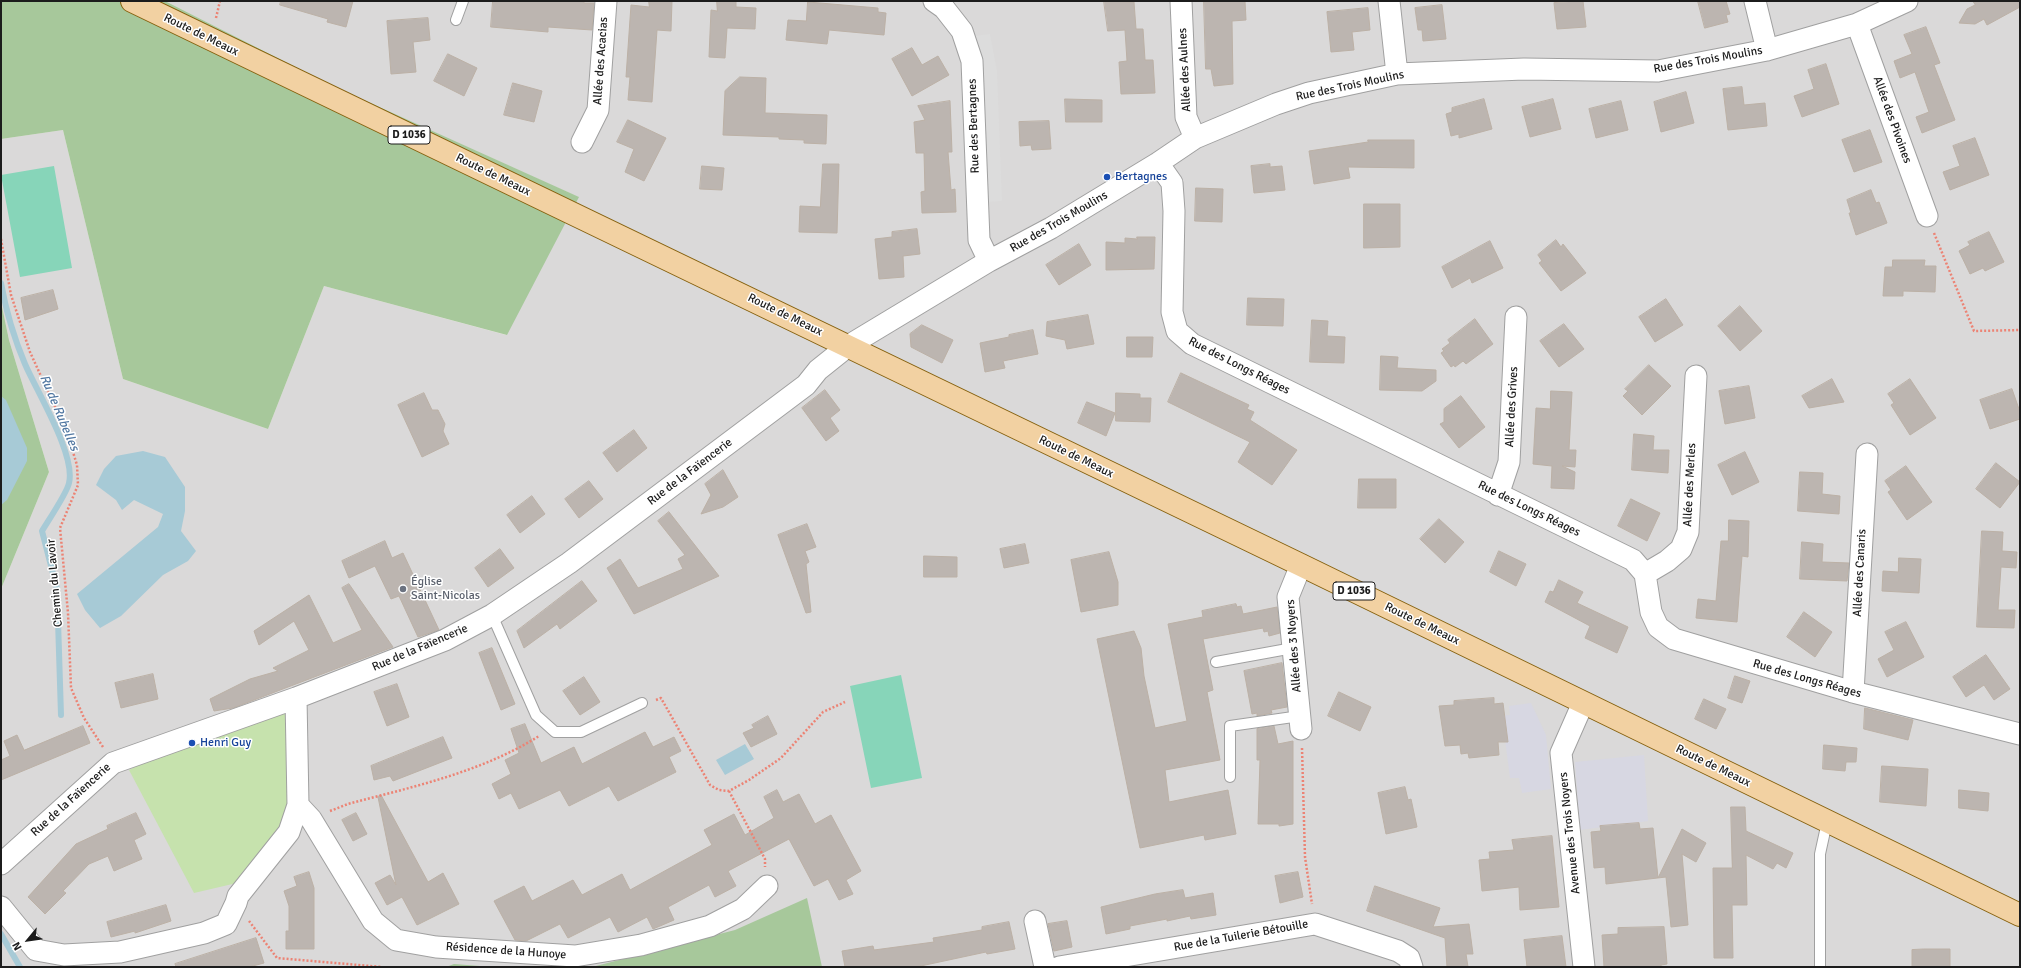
<!DOCTYPE html>
<html>
<head>
<meta charset="utf-8">
<style>
  body { margin:0 }
  #map { position:relative; width:2021px; height:968px; overflow:hidden; background:#ece9e2; font-family:Signika,sans-serif }
  canvas { display:block }
  .frame { position:absolute; inset:0; border:2px solid #1c1c1c; pointer-events:none }
  .north { position:absolute; left:8px; top:920px; width:40px; height:40px; -webkit-text-stroke:3px #fff; paint-order:stroke; rotate:241deg; font-size:11px; font-weight:700; line-height:16px; text-align:center; color:#1c1c1c }
  .north::after { content:''; display:block; margin:auto; width:14px; height:18px; background:#1c1c1c; clip-path:polygon(50% 0,100% 100%,50% 72%,0 100%) }
</style>
</head>
<body>
<div id="map">
<canvas width="2021" height="968"></canvas>
<div class="frame"></div>
<div class="north">N</div>
</div>
<script>
const g = document.querySelector('canvas').getContext('2d');
g.lineJoin = 'round';
function paint(path, color) { g.fillStyle = color; g.fill(path, 'evenodd'); }
function stroke(path, color, width, dash) { g.strokeStyle = color; g.lineWidth = width; g.lineCap = dash ? 'butt' : 'round'; g.setLineDash(dash || []); g.stroke(path); }
function drawText(font, color, halo, rows, align = 'center') {
  g.font = font + ' Signika,sans-serif'; g.lineWidth = 3; g.setLineDash([]); g.textBaseline = 'middle'; g.strokeStyle = halo; g.fillStyle = color; for (const [text, x, y, turn = 0] of rows) {
    g.save(); g.translate(x, y); g.rotate((+turn || 0) * Math.PI / 180); g.textAlign = isNaN(turn) ? turn : align; if (halo) g.strokeText(text, 0, 0); g.fillText(text, 0, 0); g.restore();
  }
}
const residential = new Path2D(`
  M165,1H2020V967H1V589L49,472L9,340L1,302V139L63,130L123,379L268,429L324,286L506,335L578,197L335,87Z`);
const grass = new Path2D(`
  M289,709L288,804L278,836L241,882L194,893L129,770L144,762Z`);
const forest = new Path2D(`
  M1,1H165L335,87L579,197L507,335L324,286L268,429L123,379L63,130L1,139Z
  M1,302L9,340L49,472L1,589Z
  M807,898L822,967H592L735,930Z
  M454,964L493,967H446Z`);
const pitch = new Path2D(`
  M54,166L72,268L20,277L1,175Z
  M901,675L922,778L871,788L850,686Z`);
const parking = new Path2D(`
  M990,34L997,71L1002,201L985,202L974,36Z`);
const plaza = new Path2D(`
  M1531,703L1546,735L1551,789L1522,793L1519,778H1510L1502,716L1510,715L1509,706Z
  M1644,755L1648,821L1580,830L1575,762Z`);
const water = new Path2D(`
  M1,396L6,400L27,448V461L7,500L1,505Z
  M143,451L165,457L185,487V511L181,531L196,551L188,561L163,575L121,616L100,628L85,610L77,594L158,527L163,514L134,500L122,510L116,500L96,485L104,469L116,456Z
  M745,744L754,759L725,775L716,760Z`);
const stream = new Path2D(`
  M1,283C6,311 14,338 25,364C37,392 76,455 69,483C67,493 48,521 42,531L57,589L61,715
  M1,934L20,967`);
const building = new Path2D(`
  M281,1H353L346,27L327,22L328,19L280,5Z
  M493,1H584V3H594L592,30L548,27V32L491,27Z
  M649,1H672L671,31L657,30L652,102L628,100L630,77H626L631,5L649,7Z
  M717,1H736V7L756,8L755,29L727,28L725,58L709,57L711,10L717,11Z
  M1104,1L1134,2L1136,29H1143L1145,60H1153L1155,93L1121,94L1119,62L1127,61L1125,30L1108,31Z
  M1204,1H1245L1246,20L1232,21L1233,84L1214,86L1211,69H1206Z
  M1583,1L1586,27L1557,29L1554,3Z
  M1698,1H1726L1730,14L1726,15L1728,22L1705,28Z
  M1973,1H2020V7L1987,25L1984,19L1975,24L1959,23L1967,9L1975,5Z
  M808,2L878,8V12L886,13L884,35L829,30L827,44L786,40L788,20L806,21Z
  M1442,5L1446,39L1423,41L1422,30H1418L1415,8Z
  M1368,8L1370,30L1352,32L1354,50L1331,52L1327,12Z
  M428,18L430,40L413,42L416,72L391,74L387,21Z
  M1926,27L1940,63L1934,65L1955,120L1922,133L1916,117L1929,112L1915,72L1900,78L1894,61L1912,54L1904,35Z
  M912,48L922,65L938,56L949,75L912,96L892,59Z
  M448,54L477,68L464,96L434,81Z
  M1826,64L1839,104L1802,117L1794,96L1814,89L1808,70Z
  M740,77L766,78L765,113L827,115L826,144L804,143V140L779,139V137L723,135L725,91Z
  M513,83L542,91L534,122L504,115Z
  M1742,87L1744,105L1765,103L1767,126L1728,130L1723,89Z
  M1686,92L1694,123L1661,132L1654,102Z
  M1065,99L1102,100V122H1066Z
  M1484,99L1492,129L1459,138V134L1451,136L1446,114L1452,112V108Z
  M1553,99L1561,129L1530,137L1522,107Z
  M950,101L952,152H948L951,190L955,189L956,212L922,213L921,192L925,191L924,153H916L914,122L925,120L918,106Z
  M1621,101L1628,130L1596,138L1589,109Z
  M628,120L666,138L644,181L625,172L634,149L617,142Z
  M1049,121L1051,149L1032,150L1031,145L1020,146L1019,122Z
  M1870,130L1882,162L1854,172L1842,140Z
  M1975,138L1989,175L1950,190L1943,172L1960,166L1953,146Z
  M1368,140H1414V168L1348,167L1350,178L1314,184L1309,151L1368,142Z
  M823,164H839L837,233L799,232L800,206L820,207Z
  M1270,164V167L1282,166L1285,190L1254,193L1251,166Z
  M702,166L724,168L722,190L700,189Z
  M1196,188L1223,189L1222,222L1195,221Z
  M1871,190L1876,203L1879,202L1887,223L1856,235L1849,213H1851L1847,200Z
  M1364,204H1400V247L1364,248Z
  M917,229L920,254L903,256L904,277L879,279L875,239L892,237V232Z
  M1989,232L2004,262L1985,271L1983,268L1970,274L1959,251L1970,245L1968,242Z
  M1137,237H1155L1154,269L1106,270V242L1125,243V238L1137,239Z
  M1556,240L1561,247L1563,244L1586,273L1561,291L1539,263L1542,261L1538,255Z
  M1490,241L1503,268L1472,283L1470,278L1452,288L1442,267Z
  M1079,244L1091,265L1059,285L1046,265Z
  M1893,260H1925L1924,266H1936L1935,292L1903,291V296H1883L1885,267H1892Z
  M53,290L58,309L25,320L21,298Z
  M1248,298L1284,299L1283,326L1247,325Z
  M1666,299L1683,325L1655,342L1639,317Z
  M1740,306L1762,331L1740,351L1718,326Z
  M1088,315L1094,344L1067,349L1065,340L1046,336L1047,322Z
  M1475,319L1493,344L1466,364L1463,361L1455,367L1454,365L1451,367L1441,353L1444,351L1442,349L1450,343L1448,340Z
  M1312,320L1328,321L1327,336L1345,337L1344,363L1310,362Z
  M1564,324L1584,349L1559,367L1540,341Z
  M922,325L953,340L942,363L911,347L910,334Z
  M1033,330L1038,354L1003,361L1005,368L985,372L980,343L1009,337V335Z
  M1127,337H1153L1152,357H1127Z
  M1381,356L1398,357L1397,368L1436,370V381L1422,391L1380,390Z
  M1649,365L1671,386L1642,415L1623,396L1628,391L1625,389Z
  M1181,373L1249,405L1247,409L1254,412L1250,420L1297,450L1272,485L1238,462L1250,442L1168,402Z
  M1832,379L1844,402L1809,408L1802,396Z
  M1910,379L1936,418L1910,435L1891,405L1894,403L1888,394Z
  M1749,386L1755,418L1725,424L1719,391Z
  M2012,389L2020,412V419L1990,429L1980,400Z
  M825,390L840,410L830,418L839,431L826,441L802,408Z
  M1551,391L1572,392L1569,450H1576L1575,467L1562,466L1575,472L1574,489L1551,488L1552,466L1533,464L1536,408L1550,409Z
  M424,393L432,410H438L445,424L443,431L449,444L422,457L398,405Z
  M1116,393L1140,394V398H1151L1150,422L1116,421Z
  M1461,396L1485,427L1459,448L1440,424L1444,422V409Z
  M1087,402L1115,413L1106,436L1078,423Z
  M634,430L647,448L617,472L603,453Z
  M1634,434L1654,436L1653,450H1669L1668,473L1632,470Z
  M1745,452L1759,482L1732,495L1718,465Z
  M1996,463L2020,482L2000,508L1976,489Z
  M1906,466L1932,502L1907,520L1888,492L1891,490L1885,481Z
  M723,470L738,497L723,507L701,514L711,495L705,484Z
  M1800,472L1823,473L1822,494L1840,496L1839,514L1798,511Z
  M1359,479H1396V508H1358Z
  M589,481L603,499L579,518L565,499Z
  M532,496L545,514L520,533L507,515Z
  M1631,499L1660,513L1647,541L1618,526Z
  M669,512L719,576L634,614L607,568L620,559L638,588L683,569L678,559L685,555L658,521Z
  M1439,519L1464,542L1445,563L1420,539Z
  M1729,520L1749,521L1748,557L1742,556L1737,622L1696,618L1698,599L1716,601L1721,541H1728Z
  M807,524L816,547L805,551L809,562L806,564L811,612L806,613L778,535Z
  M1982,531L2003,532L2002,551L2017,552L2016,568L2001,567L1998,610H2015L2014,628L1977,627Z
  M385,541L392,558L403,553L439,630L418,637L399,596L391,599L375,566L349,578L342,561Z
  M1802,542L1823,544L1822,562L1849,563L1847,581L1800,579Z
  M1025,544L1029,563L1004,568L1000,549Z
  M500,549L514,568L488,587L475,568Z
  M1499,551L1526,564L1516,586L1490,572Z
  M1109,552L1118,582V605L1081,612L1071,560Z
  M924,556L957,557V577H924Z
  M1899,558L1921,559L1919,593L1882,591L1883,571L1898,572Z
  M1559,580L1583,592L1577,603L1628,627L1617,653L1585,638L1590,626L1545,602L1550,591L1553,592Z
  M582,581L597,601L560,629L557,624L524,648L517,631Z
  M349,584L393,647L233,708L214,711L210,699L250,679L278,671L273,668L309,650L294,621L259,645L254,631L309,595L333,643L362,630L342,588Z
  M1236,604L1237,607L1241,606L1243,614L1277,607L1280,633L1269,636L1268,631L1264,632L1263,628L1203,639L1213,690L1207,692L1220,760L1165,770L1169,802L1228,790L1236,834L1205,840L1204,835L1140,848L1097,639L1134,631L1141,648L1144,676L1155,728L1187,721L1168,624L1203,617L1202,611Z
  M1804,612L1832,632L1815,657L1787,637Z
  M1906,622L1924,657L1887,677L1878,659L1894,650L1885,632Z
  M492,648L515,704L501,710L479,653Z
  M1986,655L2010,689L1994,700L1984,685L1966,697L1953,677Z
  M1282,663L1287,707L1271,710L1272,713L1257,716V713L1252,714L1244,671Z
  M153,674L158,699L121,708L115,683Z
  M1735,676L1750,681L1742,703L1728,698Z
  M584,677L600,702L580,715L563,691Z
  M397,684L409,717L387,726L374,692Z
  M1339,692L1371,707L1360,731L1328,716Z
  M1494,698V704L1503,703L1508,742H1498L1499,755L1469,758L1468,753L1461,754L1460,745L1445,746L1439,706L1454,705V701Z
  M1704,699L1726,709L1716,729L1695,719Z
  M1865,708L1913,720L1908,740L1864,729Z
  M768,716L777,734L751,747L743,733L754,728L752,725Z
  M525,724L541,763L574,747L582,764L645,732L653,747L674,737L681,751L669,757L676,772L618,801L609,786L569,806L560,790L519,809L511,793L499,799L492,784L511,774L505,760L519,753L511,729Z
  M83,726L90,743L1,780V760L10,756L4,741L17,735L24,750Z
  M1274,726L1278,744L1293,741V824L1279,826V824H1258L1260,760H1257V729Z
  M443,737L452,758L393,781L390,776L374,780L371,766Z
  M1824,745L1857,748L1856,762H1846L1845,771L1823,769Z
  M1882,766L1928,769L1926,806L1880,802Z
  M1405,787L1408,800L1411,799L1417,827L1386,834L1378,793Z
  M777,790L783,802L799,794L815,824L831,815L861,871L846,880L853,894L839,900L828,879L814,886L789,839L728,871L736,886L715,897L709,885L668,907L674,920L653,929L647,917L618,932L610,917L568,938L560,924L526,941L515,940L494,901L524,886L532,901L573,880L582,895L622,874L630,890L712,845L704,830L734,814L745,835L774,818L764,797Z
  M1959,790L1989,793L1988,811L1959,808Z
  M381,795L428,882L443,873L459,904L417,925L402,897L387,905L375,883L390,875L396,885L378,797Z
  M1731,807H1745L1746,831L1793,853L1786,868L1777,863L1773,869L1746,855L1747,905H1732L1733,958H1714L1713,868H1732Z
  M136,813L146,834L134,840L142,859L114,871L108,856L89,864L63,891L66,893L45,914L28,897L76,844L108,829L107,826Z
  M356,813L367,834L353,841L342,820Z
  M1639,823L1640,829L1653,828L1658,878L1682,829L1706,843L1696,862L1682,854L1688,925L1671,927L1666,877L1606,884L1605,867L1594,868L1591,832L1601,831L1600,826Z
  M1552,836L1559,907L1520,910L1519,887L1482,891L1479,860L1490,859L1489,852L1514,850L1512,840Z
  M309,872L314,888V949H286V931H289V906L284,891L297,886L294,877Z
  M1298,872L1303,897L1280,903L1275,876Z
  M1375,886L1440,908L1433,927L1469,924L1473,954H1466L1468,967H1447L1445,938L1367,911Z
  M1183,890L1185,898L1213,893L1216,915L1191,919L1190,916L1167,921V919L1130,926V929L1106,934L1101,907L1155,894Z
  M166,905L171,921L135,933V931L111,937L107,922Z
  M1067,921L1072,947L1054,951L1048,924Z
  M1009,922L1015,949L987,954L986,952L916,967H845L842,951L873,946L874,950L934,942L933,938L982,930V927Z
  M1664,927L1667,964L1661,965V967H1604L1602,935L1618,934V928Z
  M1562,936L1566,967H1527L1524,940Z
  M256,938L264,963L249,967H176L175,964Z
  M1924,949H1950V967H1912V950Z`);
const path = new Path2D(`
  M216,18L220,1
  M1934,233L1974,331L2020,330
  M1,239L11,295L30,352L67,433L77,465L78,485L60,528L68,613L71,688L84,718L103,747
  M656,700L661,698L710,785L719,790L729,791L749,780L781,758L823,712L845,702
  M1302,748L1305,857L1312,904
  M729,791L765,859V867
  M330,811L348,804C412,787 482,772 539,736
  M249,921L277,958L382,967`);
const service = new Path2D(`
  M456,20L463,1
  M492,615L536,715L555,732H581L642,703
  M1216,662L1293,648
  M1230,777V726L1300,716
  M1820,967V854L1827,822`);
const minor = new Path2D(`
  M934,1L944,8L962,31L972,61L979,240L989,261
  M1181,1L1186,117L1195,138
  M1389,1L1397,74
  M1755,1L1767,50
  M1857,24L1927,216
  M582,142L598,110L606,1
  M1158,163L1172,183L1174,211L1172,312L1177,331L1192,344L1633,560L1645,574L1651,612L1658,627L1674,639L1853,692L2020,734
  M1498,495L1509,462L1516,317
  M1301,565L1288,597L1301,729
  M1645,574L1667,561L1681,549L1688,532L1696,376
  M1853,692L1867,454
  M1583,703L1561,753L1584,967
  M298,805L311,819L373,921L396,940L436,947L575,956L641,945L710,926L743,909L767,886
  M1,864L113,763L296,698L445,640L492,615L569,563L806,385L818,370L848,346L989,261L1051,228L1158,163L1195,138L1276,104L1309,93L1397,74L1524,69L1658,71L1767,50L1857,24L1907,1
  M1,907L36,950L64,955L120,952L204,933L226,924L236,903L238,896L289,832L298,805L296,698
  M1035,921L1045,967
  M1059,967L1315,924L1398,951L1409,958L1412,967`);
const primary = new Path2D(`
  M132,1L1301,565L2020,915`);
const markers = [
  [1107,177,4,"#1a4fb4"],
  [403,589,4,"#6b7280"],
  [192,743,4,"#1a4fb4"]
];
const shields = [
  [409,135,42],
  [1354,591,42]
];
const shieldNames = [
  ["D 1036",409,135],
  ["D 1036",1354,591]
];
const streetNames = [
  ["Route de Meaux",201,35,26],
  ["Rue des Trois Moulins",1708,60,-10],
  ["Allée des Acacias",601,61,-86],
  ["Allée des Aulnes",1185,70,-93],
  ["Rue des Trois Moulins",1350,86,-12],
  ["Allée des Pivoines",1892,120,70],
  ["Rue des Bertagnes",974,126,-92],
  ["Route de Meaux",493,175,26],
  ["Rue des Trois Moulins",1059,222,-30],
  ["Route de Meaux",785,315,26],
  ["Rue des Longs Réages",1239,366,27],
  ["Allée des Grives",1512,407,-87],
  ["Route de Meaux",1076,457,26],
  ["Rue de la Faïencerie",690,472,-37],
  ["Allée des Merles",1690,485,-87],
  ["Rue des Longs Réages",1529,509,26],
  ["Allée des Canaris",1860,573,-87],
  ["Chemin du Lavoir",55,583,-95],
  ["Route de Meaux",1422,624,26],
  ["Allée des 3 Noyers",1294,646,-94],
  ["Rue de la Faïencerie",420,648,-23],
  ["Rue des Longs Réages",1807,679,16],
  ["Route de Meaux",1713,766,26],
  ["Rue de la Faïencerie",71,800,-42],
  ["Avenue des Trois Noyers",1570,833,-96],
  ["Rue de la Tuilerie Bétouille",1241,936,-10],
  ["Résidence de la Hunoye",506,951,4]
];
const transitNames = [
  ["Bertagnes",1115,177],
  ["Henri Guy",200,743]
];
const worshipNames = [
  ["Église",411,582],
  ["Saint-Nicolas",411,596]
];
const waterNames = [
  ["Ru de Rubelles",59,413,67]
];
paint(residential, '#dad9d9');
paint(grass, '#c6e2ad');
paint(forest, '#a7c89b');
paint(pitch, '#87d5b9');
paint(parking, '#dcdcdc');
paint(plaza, '#d7d7e2');
paint(water, '#a7cad6');
stroke(stream, '#a7cad6', 6);
paint(building, '#bcb5b0');
stroke(building, '#bcb1a6', 1);
stroke(service, '#a0a0a0', 12);
stroke(minor, '#a0a0a0', 23);
stroke(primary, '#86610e', 24);
stroke(path, '#ec8374', 2.5, [2, 2]);
stroke(service, '#fff', 10);
stroke(minor, '#fff', 21);
stroke(primary, '#f2d1a2', 22);
for (const [x, y, r, color] of markers) { const dot = new Path2D(); dot.arc(x, y, r, 0, 2 * Math.PI); g.fillStyle = color; g.fill(dot); stroke(dot, '#fff', 1.5); }
for (const [x, y, w] of shields) { const box = new Path2D(); box.roundRect(x - w / 2, y - 9, w, 18, 3); g.fillStyle = '#fff'; g.fill(box); stroke(box, '#1c1c1c', 1); }
drawText('bold 11px', '#1c1c1c', null, shieldNames);
drawText('12px', '#1c1c1c', '#fff', streetNames);
drawText('12px', '#164399', '#fff', transitNames, 'left');
drawText('12px', '#5b616d', '#fff', worshipNames, 'left');
drawText('italic 13px', '#5278a2', '#fff', waterNames);
</script>
</body>
</html>
